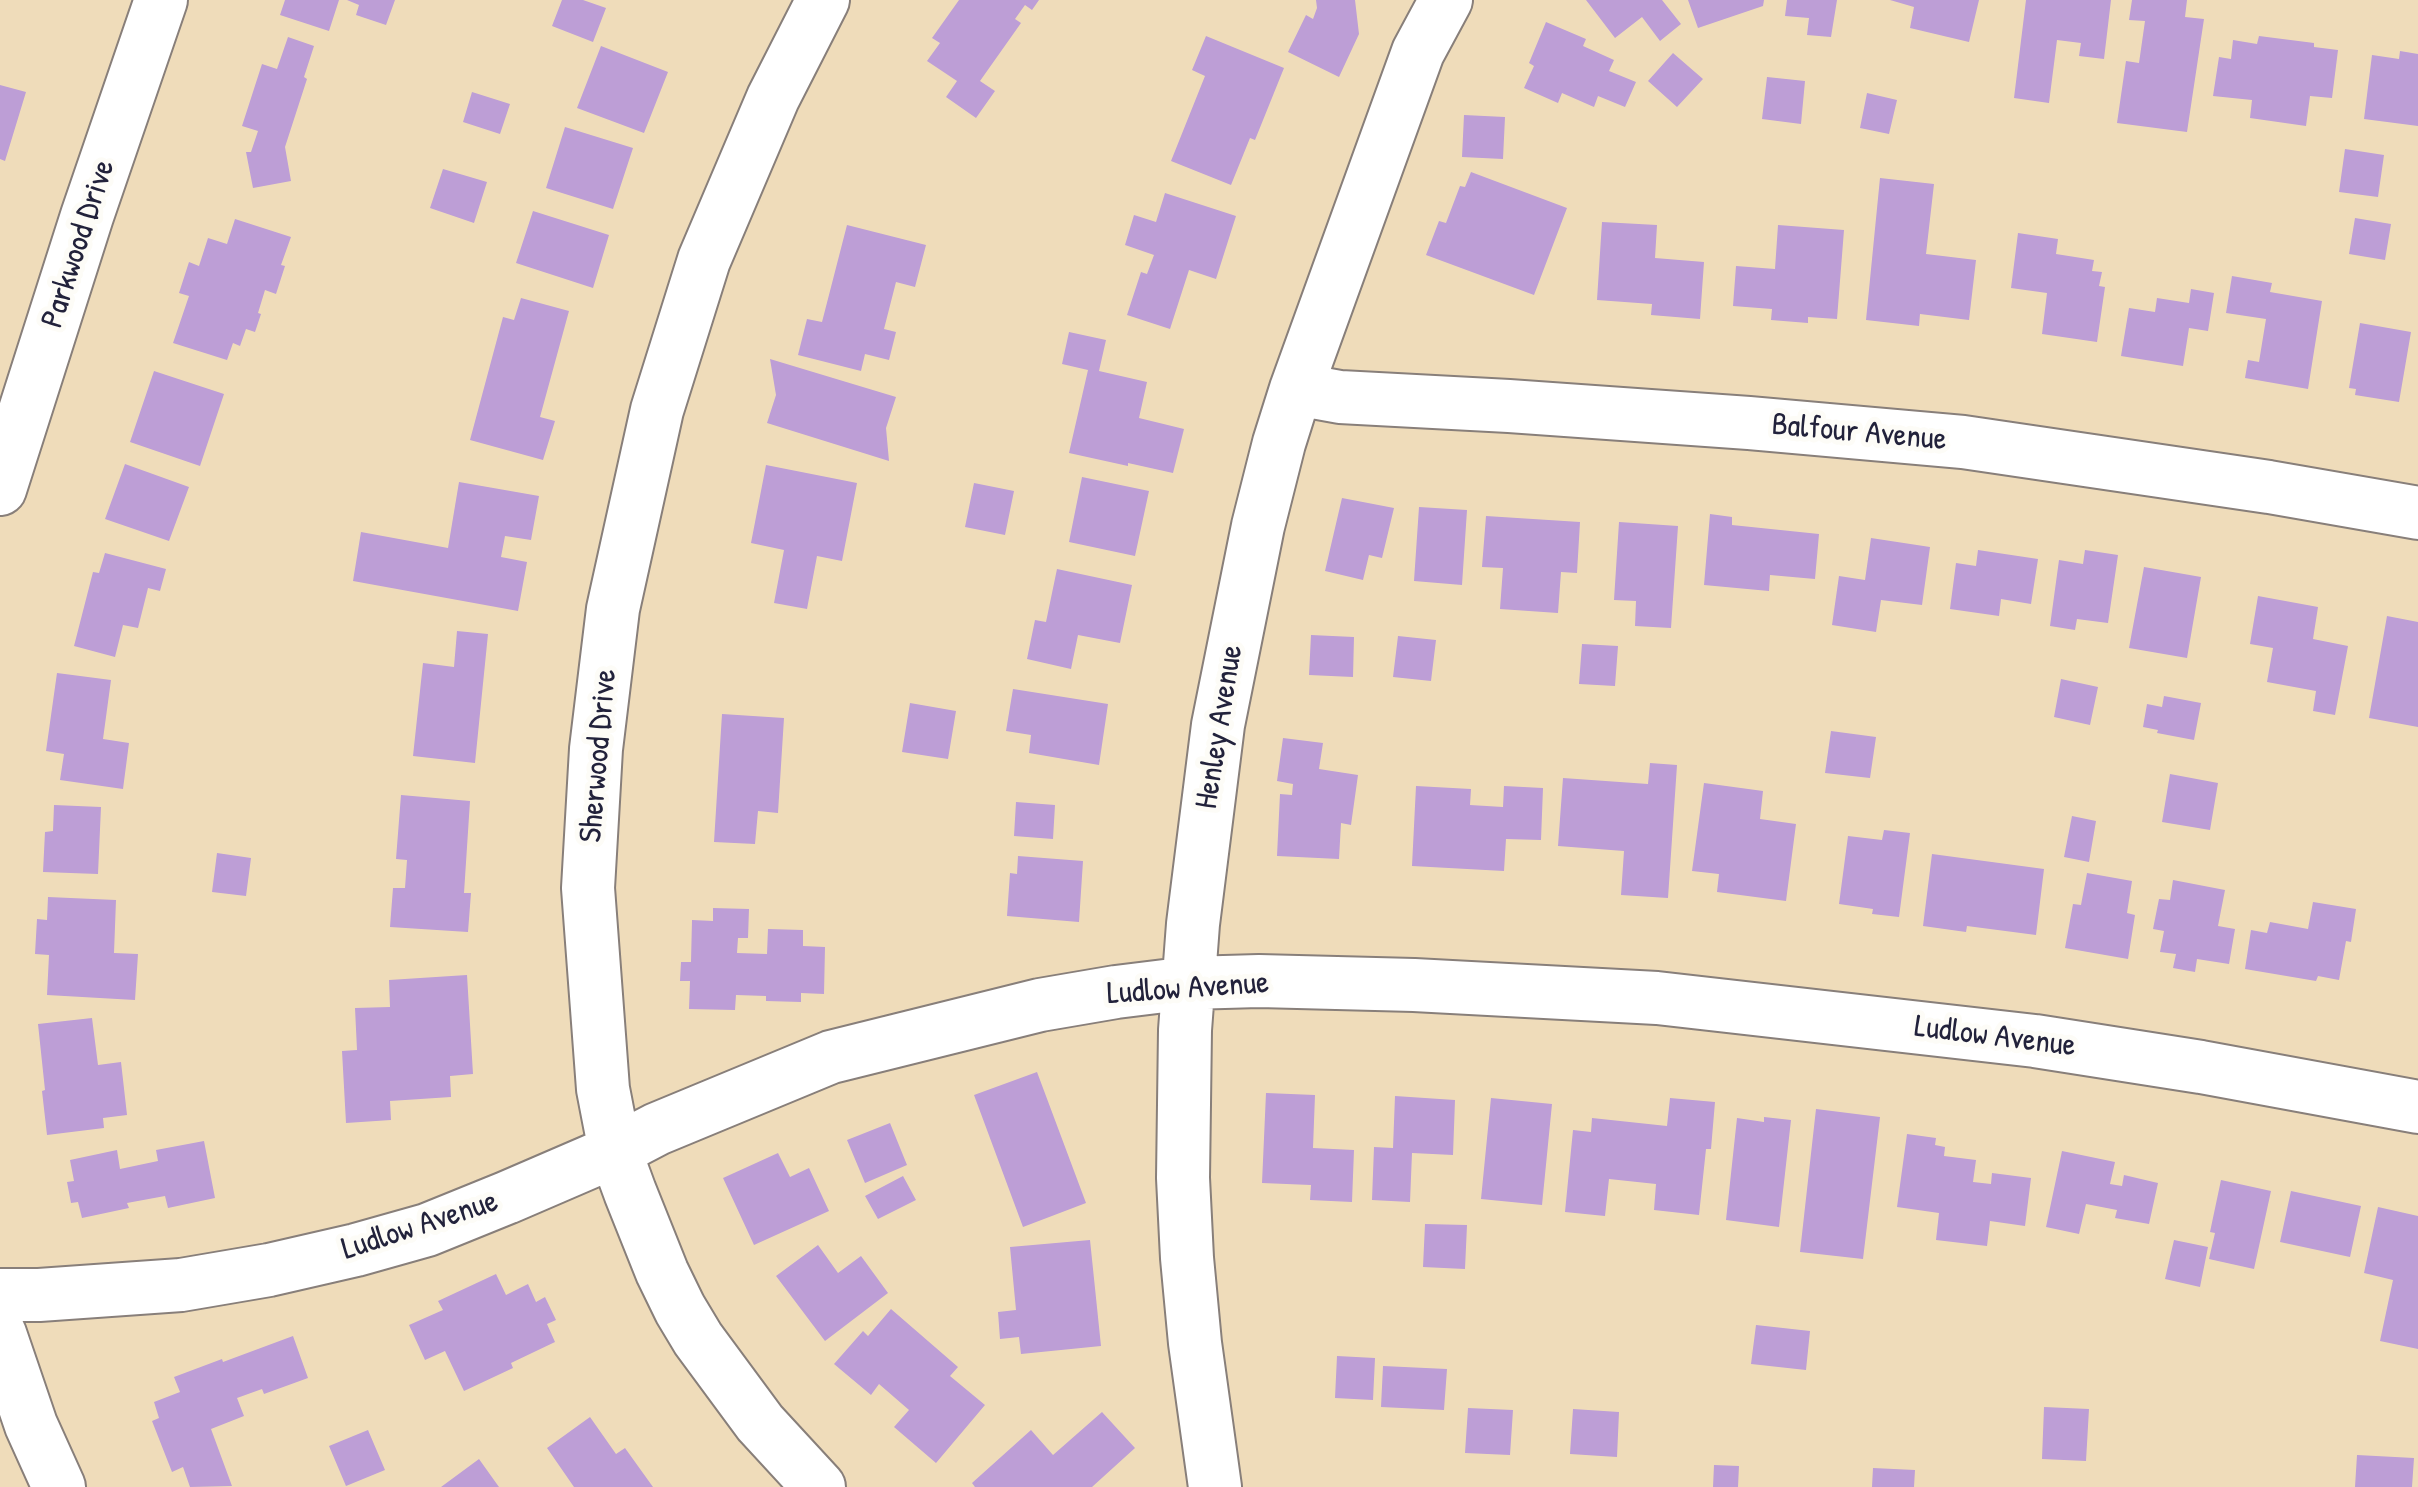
<!DOCTYPE html>
<style>
body{margin:0}
canvas{display:block;background:#efdcba}
</style>
<canvas width="2418" height="1487"></canvas>
<script>
const ctx = document.querySelector('canvas').getContext('2d');
ctx.lineJoin = 'round';
function fillPath(path, color) { ctx.fillStyle = color; ctx.fill(path, 'evenodd'); }
const toPath = rows => new Path2D(rows.map(r => 'M' + r).join(''));
function stroke(path, color, width, dash) { ctx.strokeStyle = color; ctx.lineWidth = width; ctx.lineCap = dash ? 'butt' : 'round'; ctx.setLineDash(dash || []); ctx.stroke(path); }
function write(font, color, halo, rows, align = 'center') {
  ctx.font = font + ' "Patrick Hand",sans-serif'; ctx.lineWidth = 10; ctx.setLineDash([]); ctx.textBaseline = 'middle'; ctx.strokeStyle = halo; ctx.fillStyle = color; for (const [text, x, y, turn = 0] of rows) {
    ctx.save(); ctx.translate(x, y); ctx.rotate((+turn || 0) * Math.PI / 180); ctx.textAlign = isNaN(turn) ? turn : align; if (halo) ctx.strokeText(text, 0, 0); ctx.fillText(text, 0, 0); ctx.restore();
  }
}
fillPath(toPath([
 [285,0,339,0,329,31,280,15],
 [347,0,395,0,386,25,356,15,359,5],
 [562,0,583,0,606,8,593,42,552,26],
 [959,0,1039,0,1032,10,1025,5,1015,19,1021,23,980,81,995,91,976,118,946,97,957,81,927,61,940,43,932,38],
 [1316,0,1355,0,1359,34,1339,77,1288,52,1306,15,1313,19,1317,8],
 [1586,0,1662,0,1681,24,1660,41,1642,17,1615,38],
 [1688,0,1764,0,1763,6,1698,28],
 [1787,0,1837,0,1831,37,1807,35,1809,18,1785,16],
 [1890,0,1979,0,1969,42,1910,28,1914,7],
 [2026,0,2111,0,2104,59,2079,56,2081,43,2057,40,2049,103,2014,98],
 [2132,0,2187,0,2185,17,2204,19,2187,132,2117,123,2126,61,2139,63,2145,21,2129,20],
 [1546,22,1586,39,1583,46,1614,60,1609,71,1636,82,1625,107,1598,96,1594,107,1562,93,1558,103,1524,88,1534,66,1529,63],
 [1206,36,1284,68,1255,140,1250,138,1231,185,1171,161,1205,76,1192,70],
 [2259,36,2314,43,2314,47,2338,50,2332,98,2310,96,2306,126,2250,118,2252,100,2213,96,2219,57,2231,59,2233,40,2257,44],
 [288,37,314,46,304,77,307,79,285,147,291,181,253,188,246,152,251,152,258,131,242,126,262,64,277,69],
 [601,46,668,72,644,133,577,108],
 [2400,51,2418,54,2418,126,2364,119,2372,55,2399,59],
 [1673,53,1703,79,1677,107,1648,81],
 [1767,77,1805,81,1801,124,1762,119],
 [0,85,26,92,5,161,0,159],
 [472,92,510,104,500,134,463,122],
 [1867,93,1897,100,1889,134,1860,128],
 [1464,115,1505,117,1503,159,1462,157],
 [565,127,633,148,613,209,546,188],
 [2345,149,2384,155,2378,197,2339,192],
 [443,169,487,182,474,223,430,208],
 [1471,172,1567,208,1534,295,1426,255,1439,221,1446,223,1460,186,1465,187],
 [1880,178,1934,184,1926,254,1976,260,1969,320,1920,314,1919,326,1866,320],
 [1165,193,1236,216,1216,279,1189,270,1170,329,1127,315,1141,272,1147,274,1154,255,1125,245,1134,215,1156,222],
 [533,211,609,235,593,288,516,263],
 [2355,218,2391,224,2385,260,2349,254],
 [235,219,291,237,281,265,285,266,276,294,265,290,258,313,261,314,255,332,246,329,240,346,233,343,227,360,173,343,189,296,179,293,189,262,199,266,208,238,227,244],
 [1602,222,1657,225,1655,258,1704,262,1700,319,1651,315,1652,304,1597,300],
 [847,225,926,245,915,287,896,282,884,329,896,332,889,360,865,354,861,371,798,355,807,319,822,322],
 [1778,225,1844,230,1837,319,1808,317,1808,323,1771,320,1772,309,1733,306,1736,266,1775,269],
 [2018,233,2058,239,2056,254,2094,260,2092,271,2102,272,2099,286,2105,287,2097,342,2042,334,2047,293,2011,288],
 [2232,276,2272,283,2270,292,2322,301,2308,389,2245,378,2248,360,2259,362,2266,319,2226,313],
 [2191,289,2214,293,2208,331,2189,328,2183,366,2121,356,2129,308,2155,312,2157,298,2189,303],
 [521,298,569,311,540,417,555,421,543,460,470,440,503,317,514,320],
 [2360,323,2411,332,2399,402,2355,395,2356,389,2349,388],
 [1069,332,1106,340,1099,371,1147,382,1139,418,1184,429,1173,473,1128,463,1128,466,1069,453,1088,370,1062,364],
 [770,359,896,397,886,428,889,461,767,423,776,395],
 [154,371,224,394,200,466,130,442],
 [125,464,189,487,169,541,105,519],
 [766,465,857,483,842,561,817,556,807,609,774,603,784,550,751,543],
 [1082,477,1149,491,1135,556,1069,542],
 [459,482,539,496,531,540,505,536,501,557,527,562,518,611,353,581,361,532,448,548],
 [974,483,1014,491,1005,535,965,527],
 [1342,498,1394,508,1382,558,1369,555,1363,580,1325,571],
 [1419,507,1467,510,1462,585,1414,581],
 [1710,514,1732,517,1732,525,1819,534,1815,579,1770,575,1769,591,1704,585],
 [1486,516,1580,522,1577,573,1561,572,1558,613,1500,609,1503,568,1482,567],
 [1619,522,1678,526,1671,628,1635,626,1636,601,1614,600],
 [1871,538,1930,547,1922,605,1881,600,1876,632,1832,625,1839,576,1865,580],
 [1978,550,2038,559,2031,604,2001,599,1999,616,1950,609,1956,563,1976,566],
 [2085,550,2118,555,2108,623,2077,619,2075,630,2050,626,2059,560,2083,564],
 [105,553,166,569,160,591,148,588,138,628,123,625,115,657,74,646,93,572,99,573],
 [2144,567,2201,577,2187,658,2129,648],
 [1057,569,1132,585,1120,643,1078,635,1071,669,1027,659,1035,620,1046,622],
 [2258,596,2318,607,2313,639,2348,646,2335,715,2313,711,2316,691,2267,682,2273,648,2250,644],
 [2387,616,2418,622,2418,727,2369,718],
 [457,631,488,634,475,763,413,756,423,663,454,667],
 [1311,635,1354,637,1353,677,1309,675],
 [1398,636,1436,640,1431,681,1393,677],
 [1582,644,1618,646,1615,686,1579,684],
 [57,673,111,680,103,739,129,743,123,789,60,780,64,754,46,751],
 [2061,679,2098,687,2090,725,2054,717],
 [1013,689,1108,704,1099,765,1029,753,1031,735,1006,731],
 [2164,696,2201,703,2194,740,2157,733,2158,730,2143,727,2147,704,2162,707],
 [910,703,956,711,948,759,902,752],
 [722,714,784,718,778,813,758,811,755,844,714,842],
 [1831,731,1876,737,1870,778,1825,773],
 [1283,738,1323,743,1319,769,1358,775,1351,825,1341,823,1339,859,1277,856,1280,794,1292,795,1293,784,1277,781],
 [1650,763,1677,765,1668,898,1621,895,1624,851,1558,846,1563,778,1648,784],
 [2170,774,2218,783,2210,830,2162,822],
 [1704,783,1763,791,1760,819,1796,824,1786,901,1717,892,1719,874,1692,871],
 [1416,786,1471,789,1470,805,1503,807,1504,786,1543,788,1541,840,1506,839,1504,871,1412,866],
 [401,795,470,801,464,893,471,893,468,932,390,927,393,888,405,888,407,860,396,859],
 [1016,802,1055,805,1053,839,1014,836],
 [54,805,101,807,98,874,43,872,45,832,53,831],
 [2072,816,2096,821,2089,862,2064,857],
 [1884,830,1910,833,1899,917,1872,914,1873,909,1839,904,1848,836,1882,840],
 [217,853,251,858,246,896,212,892],
 [1932,854,2044,869,2036,935,1967,926,1966,932,1923,926],
 [1018,856,1083,861,1079,922,1007,916,1010,873,1017,874],
 [2087,873,2132,881,2127,913,2135,915,2128,959,2065,948,2073,904,2081,905],
 [2173,880,2225,890,2218,926,2235,929,2229,964,2197,959,2195,972,2173,968,2176,954,2160,952,2164,931,2153,929,2159,899,2170,900],
 [48,897,116,900,114,953,138,954,135,1000,47,995,49,955,35,954,37,919,47,920],
 [2313,902,2356,909,2351,942,2346,941,2339,980,2318,976,2316,981,2245,969,2251,930,2267,933,2270,922,2308,929],
 [713,908,749,909,748,938,738,938,737,953,767,954,768,929,803,930,803,946,825,947,824,994,801,993,801,1002,766,1001,766,996,736,995,735,1010,689,1009,690,981,680,981,681,962,691,962,692,920,713,921],
 [467,975,473,1074,450,1076,451,1097,390,1101,391,1120,346,1123,342,1051,357,1050,355,1008,390,1007,389,980],
 [92,1018,98,1065,121,1062,127,1115,103,1118,104,1128,47,1135,42,1091,45,1090,38,1024],
 [1037,1072,1086,1203,1023,1227,974,1095],
 [1266,1093,1315,1095,1313,1148,1354,1150,1352,1202,1310,1200,1311,1185,1262,1183],
 [1395,1096,1455,1100,1453,1155,1412,1153,1410,1202,1372,1200,1374,1147,1393,1148],
 [1491,1098,1552,1104,1542,1205,1481,1199],
 [1670,1098,1715,1102,1711,1149,1706,1149,1699,1215,1654,1210,1656,1184,1609,1179,1605,1216,1565,1212,1573,1130,1591,1132,1592,1118,1667,1126],
 [1816,1109,1880,1117,1863,1259,1800,1252],
 [1764,1117,1791,1120,1779,1227,1726,1220,1737,1118,1764,1122],
 [890,1123,907,1165,865,1183,847,1140],
 [1907,1134,1936,1138,1935,1145,1945,1147,1944,1156,1976,1160,1973,1182,1991,1184,1992,1173,2031,1178,2025,1226,1990,1221,1987,1246,1936,1240,1939,1213,1897,1207],
 [204,1141,215,1198,168,1208,165,1196,127,1203,129,1208,82,1218,78,1202,71,1203,67,1182,74,1181,70,1160,117,1150,120,1169,158,1161,156,1150],
 [2062,1151,2115,1162,2110,1184,2122,1186,2124,1175,2158,1183,2149,1224,2115,1218,2117,1210,2086,1204,2079,1234,2046,1227],
 [778,1153,790,1177,809,1168,829,1211,754,1245,723,1178],
 [903,1176,916,1200,878,1219,865,1196],
 [2221,1180,2271,1191,2254,1269,2209,1259,2215,1233,2210,1232],
 [2291,1191,2361,1206,2350,1257,2280,1242],
 [2378,1207,2418,1216,2418,1349,2380,1341,2393,1280,2364,1273],
 [1425,1224,1467,1225,1465,1269,1423,1267],
 [1090,1240,1101,1346,1021,1354,1019,1337,1000,1339,998,1312,1016,1310,1010,1247],
 [2174,1240,2208,1247,2200,1287,2165,1279],
 [818,1245,838,1273,861,1256,888,1293,825,1341,776,1276],
 [496,1274,506,1295,528,1284,536,1302,545,1297,556,1320,547,1324,555,1342,511,1363,513,1368,464,1391,445,1351,425,1360,409,1325,443,1310,438,1301],
 [891,1309,958,1367,950,1376,985,1405,936,1463,894,1427,909,1410,879,1384,871,1395,834,1364,863,1331,868,1336],
 [1756,1325,1810,1331,1806,1370,1751,1364],
 [293,1336,308,1378,264,1394,262,1389,237,1398,244,1416,211,1429,232,1486,190,1487,183,1467,172,1472,152,1421,159,1418,154,1402,180,1392,174,1377,222,1359,223,1362],
 [1337,1356,1375,1358,1373,1400,1335,1398],
 [1383,1366,1447,1369,1444,1410,1381,1407],
 [2044,1407,2089,1409,2086,1461,2042,1459],
 [1468,1408,1513,1410,1510,1455,1465,1453],
 [1573,1409,1619,1412,1617,1457,1570,1454],
 [1102,1412,1135,1448,1092,1487,975,1487,972,1483,1031,1430,1053,1455],
 [590,1417,616,1454,625,1448,653,1487,574,1487,547,1448],
 [368,1430,385,1470,346,1486,329,1446],
 [2357,1455,2414,1458,2412,1487,2355,1487],
 [479,1459,499,1487,441,1487],
 [1714,1465,1739,1466,1738,1487,1713,1487],
 [1873,1468,1915,1470,1914,1487,1872,1487]
]), '#bd9ed6');
const minor = toPath([
 [1296,389,1340,397,1509,406,1749,423,1963,442,2269,487,2418,513],
 [0,489,87,216,161,0],
 [0,1295,39,1295,181,1285,269,1270,356,1250,427,1230,506,1198,615,1151,657,1129,831,1057,1040,1005,1116,992,1189,983,1259,981,1414,985,1657,998,2035,1041,2201,1067,2418,1107],
 [0,1334,31,1425,59,1487],
 [819,1487,760,1423,698,1339,680,1309,662,1272,630,1192,615,1151,603,1089,588,888,596,749,613,609,657,410,704,260,773,98,823,0],
 [1215,1487,1195,1343,1187,1258,1183,1178,1185,1030,1193,924,1218,725,1258,526,1279,443,1296,389,1418,52,1446,0]
]);
stroke(minor, '#887f7a', 56);
stroke(minor, '#fff', 52);
write('32px', '#22223b', '#fdfcf7', [
 ["Parkwood Drive",79,244,-72],
 ["Balfour Avenue",1859,433,5],
 ["Henley Avenue",1220,727,-81],
 ["Sherwood Drive",599,756,-85],
 ["Ludlow Avenue",1188,989,-4],
 ["Ludlow Avenue",1995,1037,7],
 ["Ludlow Avenue",420,1226,-18]
]);
</script>
